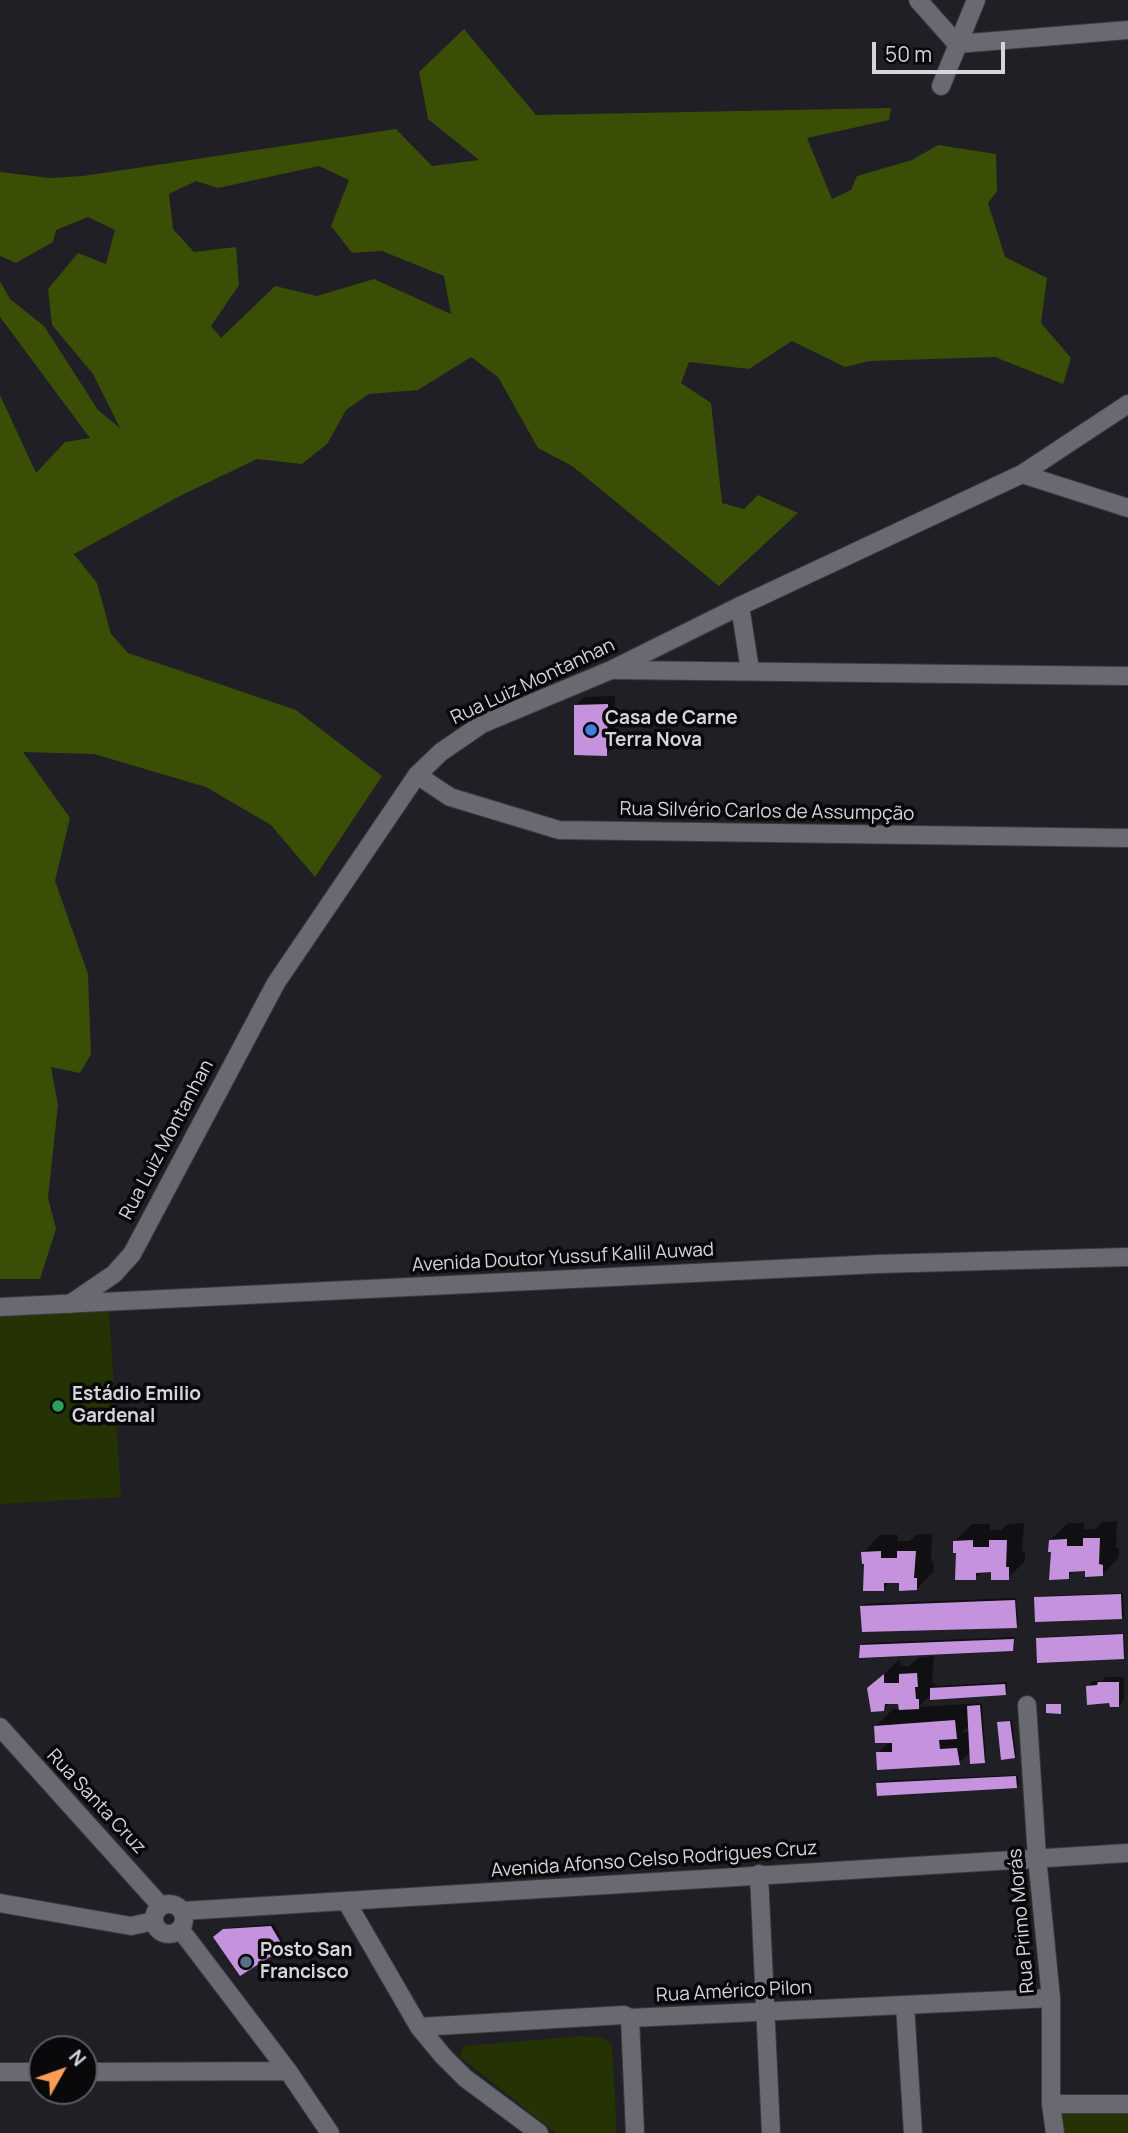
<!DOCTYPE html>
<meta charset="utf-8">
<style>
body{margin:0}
#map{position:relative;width:1128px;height:2133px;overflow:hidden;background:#1f1f25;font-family:Manrope,sans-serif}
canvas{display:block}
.north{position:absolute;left:28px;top:2035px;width:70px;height:70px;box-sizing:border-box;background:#09090c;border:2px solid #5b5b5e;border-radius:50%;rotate:50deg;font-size:19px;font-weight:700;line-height:28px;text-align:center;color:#d6d6da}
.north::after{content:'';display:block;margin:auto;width:24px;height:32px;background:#fc9d53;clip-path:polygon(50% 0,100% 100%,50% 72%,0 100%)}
.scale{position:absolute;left:872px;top:42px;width:133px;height:32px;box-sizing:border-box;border:4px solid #d6d6da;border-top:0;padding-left:9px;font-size:21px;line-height:24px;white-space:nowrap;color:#d6d6da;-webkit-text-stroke:5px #09090c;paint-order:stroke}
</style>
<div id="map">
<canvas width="1128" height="2133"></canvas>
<div class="north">N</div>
<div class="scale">50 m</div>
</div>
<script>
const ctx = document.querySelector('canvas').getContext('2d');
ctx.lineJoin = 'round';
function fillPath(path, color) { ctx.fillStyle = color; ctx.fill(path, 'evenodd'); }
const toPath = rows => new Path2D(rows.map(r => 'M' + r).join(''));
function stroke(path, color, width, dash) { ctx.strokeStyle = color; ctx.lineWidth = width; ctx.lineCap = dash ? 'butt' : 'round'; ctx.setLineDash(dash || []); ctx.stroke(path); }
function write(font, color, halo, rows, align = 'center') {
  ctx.font = font + ' Manrope,sans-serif'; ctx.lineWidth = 7; ctx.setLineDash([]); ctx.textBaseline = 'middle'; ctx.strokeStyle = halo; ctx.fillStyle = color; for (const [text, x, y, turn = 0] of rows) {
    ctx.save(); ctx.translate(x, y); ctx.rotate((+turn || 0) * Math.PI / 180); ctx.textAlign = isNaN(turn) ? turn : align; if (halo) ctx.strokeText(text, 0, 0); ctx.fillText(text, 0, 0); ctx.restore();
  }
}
fillPath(toPath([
 [109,1309,121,1497,0,1504,0,1315],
 [583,2036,603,2038,612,2045,617,2133,556,2133,460,2057,463,2046],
 [1055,2110,1128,2110,1128,2133,1057,2133]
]), '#253204');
fillPath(toPath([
 [464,29,536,115,891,108,889,120,807,138,832,199,851,190,857,176,912,160,938,145,996,154,997,191,988,203,1005,257,1047,278,1041,323,1071,358,1063,384,995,357,870,361,845,367,792,341,749,369,689,362,681,383,711,403,722,503,744,509,758,495,798,513,719,586,572,466,538,448,498,377,471,357,418,390,369,394,346,410,327,444,302,464,257,459,178,497,74,554,97,583,111,634,128,653,296,710,382,776,315,877,271,825,206,787,94,754,23,752,70,818,55,881,88,974,91,1054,80,1073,51,1067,58,1105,48,1198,56,1229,40,1279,0,1279,0,395,36,473,65,442,90,438,0,317,0,281,10,299,44,326,98,410,120,428,93,374,52,325,48,289,78,253,106,264,115,230,88,217,56,230,53,242,16,263,0,256,0,172,50,178,83,176,396,129,432,166,479,160,428,119,419,72],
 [319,166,349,180,331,226,352,253,382,251,444,276,451,314,374,279,317,296,275,286,221,338,211,326,239,285,236,247,194,252,173,229,169,194,196,181,218,188]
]), '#3a4e05');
fillPath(toPath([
 [615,696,615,746,606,754,576,705,584,697],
 [1117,1521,1116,1548,1119,1548,1119,1557,1102,1575,1086,1569,1075,1570,1068,1577,1053,1550,1050,1540,1068,1523,1084,1523,1084,1529,1095,1529,1102,1522],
 [1024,1523,1022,1551,1025,1551,1025,1561,1008,1578,992,1570,983,1571,975,1578,958,1551,955,1541,972,1524,990,1524,990,1530,1001,1530,1008,1524],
 [932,1534,931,1561,933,1561,934,1571,917,1589,901,1581,891,1581,883,1589,866,1563,863,1553,880,1535,898,1535,898,1541,909,1541,916,1535],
 [1123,1593,1124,1615,1122,1618,1036,1598,1038,1596],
 [1016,1598,1018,1624,1016,1626,862,1607,864,1604],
 [1124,1633,1125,1655,1123,1657,1038,1639,1040,1637],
 [1015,1637,1013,1649,861,1646,864,1643],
 [934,1656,932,1683,935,1683,936,1686,1007,1682,1007,1691,1005,1693,932,1694,918,1707,982,1703,986,1759,984,1761,971,1751,959,1763,878,1753,890,1741,876,1726,893,1709,901,1709,900,1702,890,1702,884,1709,869,1688,900,1659,901,1666,909,1666,918,1658],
 [970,1724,970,1732,961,1733],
 [1105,1677,1124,1677,1124,1700,1119,1706,1088,1687,1093,1681,1102,1681],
 [1012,1719,1016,1755,1014,1757,999,1723],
 [1018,1775,1019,1784,1016,1787,878,1783,880,1781],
 [274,1924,285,1945,283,1947,215,1937,227,1928]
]), '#0007');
fillPath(toPath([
 [608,704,607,756,574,755,574,705],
 [1083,1538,1100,1538,1099,1564,1103,1565,1103,1576,1085,1577,1085,1571,1069,1572,1069,1579,1049,1580,1051,1552,1048,1552,1049,1540,1067,1539,1067,1546,1083,1546],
 [973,1540,973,1547,989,1547,989,1540,1007,1540,1006,1567,1009,1567,1009,1580,991,1580,991,1572,976,1573,976,1580,955,1580,956,1553,953,1553,953,1541],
 [881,1551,881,1558,897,1558,897,1551,916,1551,914,1578,917,1578,917,1590,899,1591,899,1583,884,1583,884,1591,863,1591,864,1564,862,1564,861,1552],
 [1121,1594,1122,1619,1035,1622,1034,1597],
 [1015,1600,1017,1628,862,1632,860,1606],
 [1123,1634,1124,1659,1037,1663,1036,1638],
 [1014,1639,1013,1651,859,1658,860,1645],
 [917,1673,918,1687,915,1687,916,1699,919,1699,919,1709,899,1710,898,1704,885,1704,884,1711,871,1712,867,1688,884,1674,884,1683,899,1683,899,1674],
 [1098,1682,1119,1682,1119,1707,1110,1707,1109,1703,1087,1705,1086,1686,1097,1685],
 [1005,1684,1006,1695,930,1700,930,1688],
 [1046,1704,1061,1704,1061,1714,1046,1713],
 [980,1705,985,1763,970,1764,967,1706],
 [955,1720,957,1739,939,1740,940,1749,957,1748,960,1765,877,1770,876,1752,892,1752,892,1743,875,1743,874,1726],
 [1010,1721,1015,1758,1001,1760,997,1722],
 [1016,1776,1017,1788,877,1796,876,1783],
 [271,1926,284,1948,240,1976,213,1937,223,1929]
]), '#c593de');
const minor = toPath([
 [918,0,957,44,1128,30],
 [941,86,976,0],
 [1022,474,1128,508],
 [740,606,750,670],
 [615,670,1128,676],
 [417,775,450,797,559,830,1128,838],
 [70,1304,114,1274,132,1254,276,983,417,775,441,752,482,724,611,670,740,606,1022,474,1128,404],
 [0,1307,878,1264,1128,1257],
 [1027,1705,1037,1857,1051,1998,1051,2104,1055,2133],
 [0,1727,161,1906],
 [759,1874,771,2133],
 [346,1901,419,2027,443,2056,465,2078,539,2133],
 [0,1903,131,1926,154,1921],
 '154 1919a15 15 0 1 1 30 0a15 15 0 1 1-30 0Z',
 [182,1911,1128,1853],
 [180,1929,288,2071,330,2133],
 [905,2005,913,2133],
 [630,2018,635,2133],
 [419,2027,624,2015,630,2018,1051,1998],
 [0,2072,42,2072],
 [84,2072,288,2071],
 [1051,2104,1128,2104]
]);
stroke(minor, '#3a3a3f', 20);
stroke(minor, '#696a71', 18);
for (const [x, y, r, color] of [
 [591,730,7,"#3f7fe0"],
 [58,1406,7,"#2e9e5b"],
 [246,1962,7,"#5c6f8a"]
]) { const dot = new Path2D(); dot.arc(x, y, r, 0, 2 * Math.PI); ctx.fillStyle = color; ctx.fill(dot); stroke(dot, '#09090c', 2.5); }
write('19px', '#d6d6da', '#09090c', [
 ["Rua Luiz Montanhan",533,682,-25],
 ["Rua Silvério Carlos de Assumpção",767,812,1],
 ["Rua Luiz Montanhan",167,1140,-62],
 ["Avenida Doutor Yussuf Kallil Auwad",563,1258,-3],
 ["Rua Santa Cruz",96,1802,47],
 ["Avenida Afonso Celso Rodrigues Cruz",654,1860,-4],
 ["Rua Primo Morás",1022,1921,-95],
 ["Rua Américo Pilon",734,1992,-3]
]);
write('bold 19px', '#d6d6da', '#09090c', [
 ["Casa de Carne",605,719],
 ["Terra Nova",605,741],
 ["Estádio Emilio",72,1395],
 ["Gardenal",72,1417],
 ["Posto San",260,1951],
 ["Francisco",260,1973]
], 'left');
</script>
